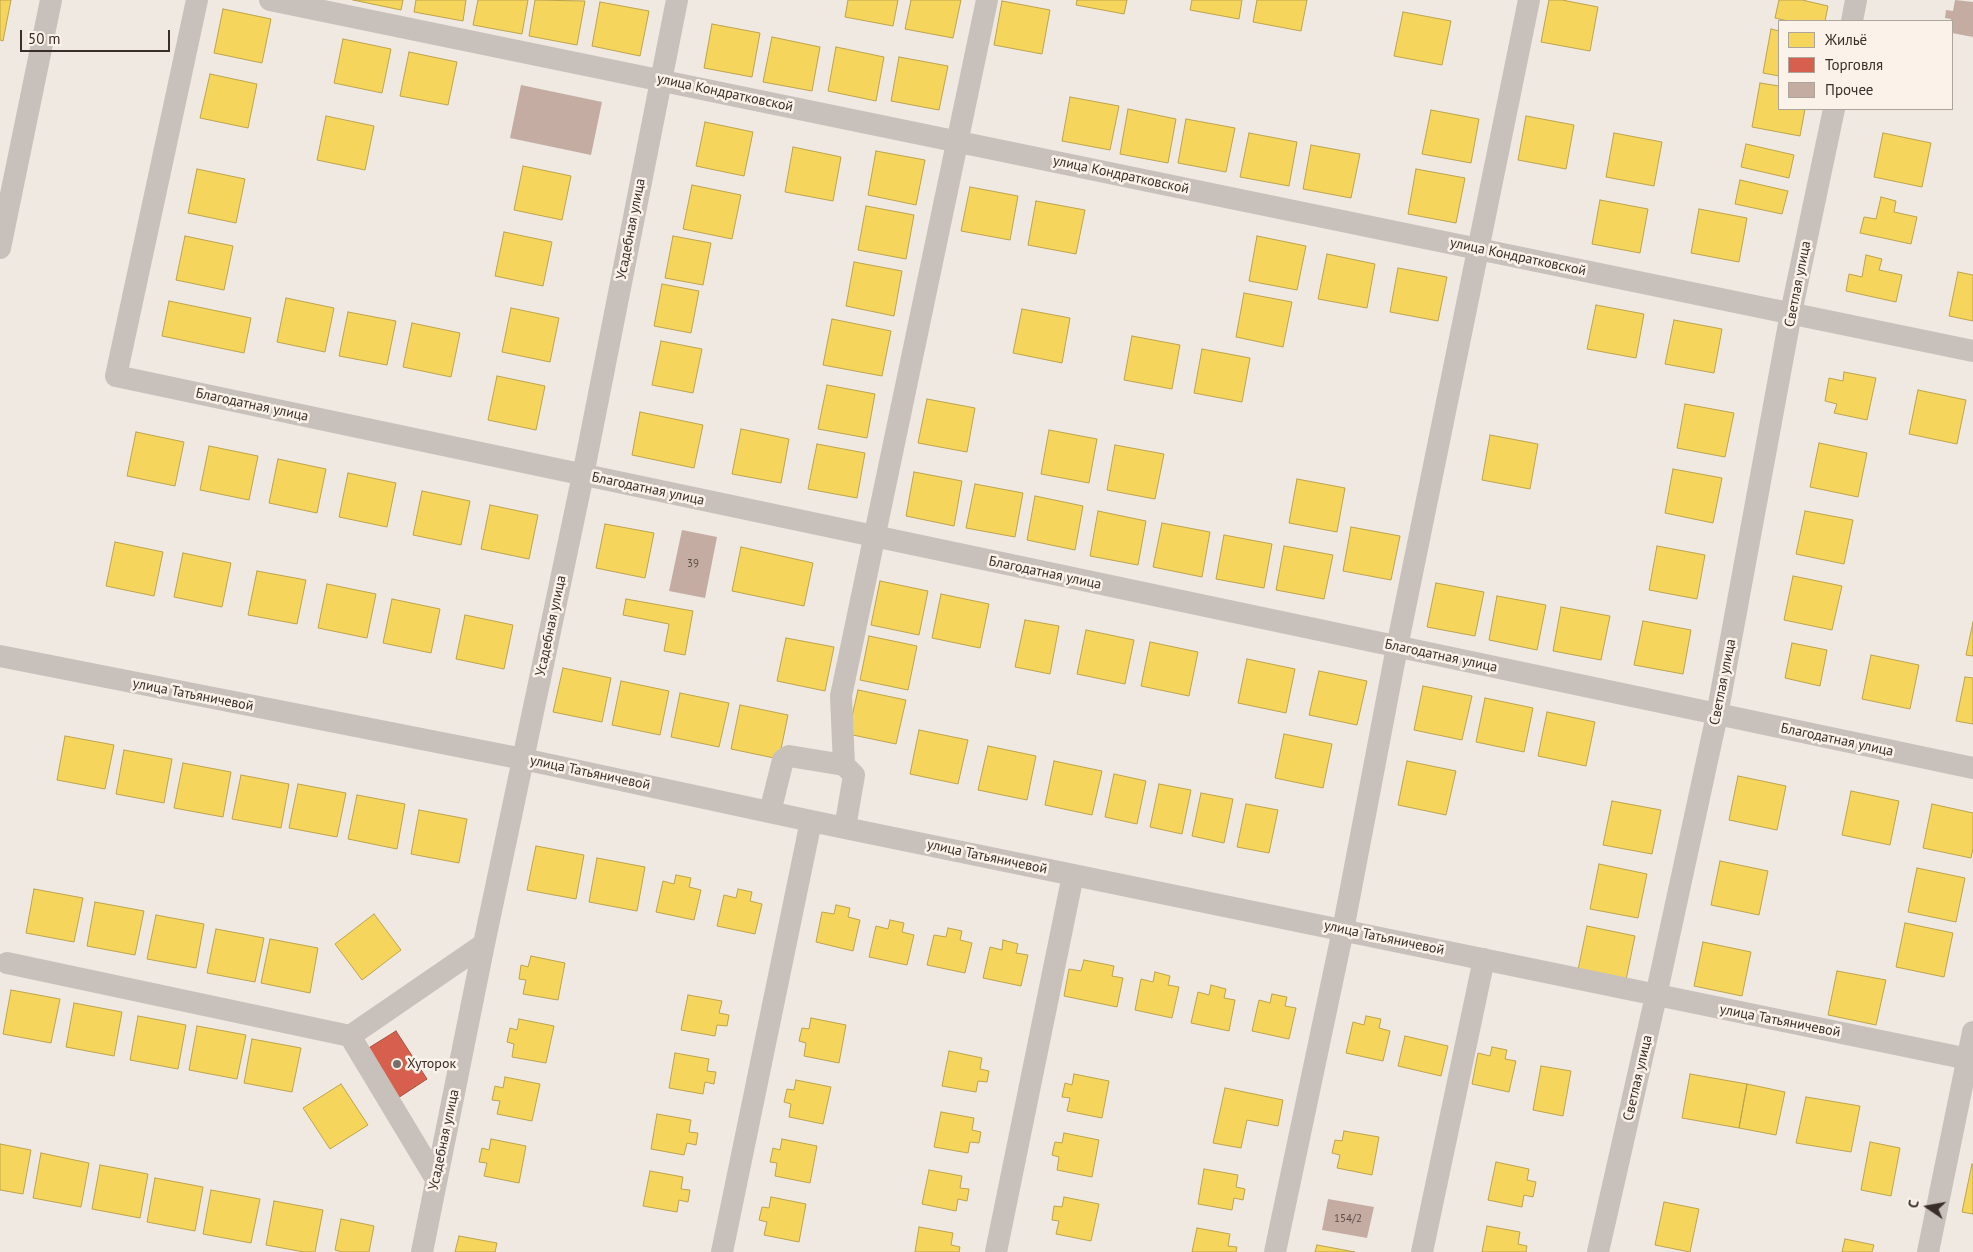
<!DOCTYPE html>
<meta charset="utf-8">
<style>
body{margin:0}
#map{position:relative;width:1973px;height:1252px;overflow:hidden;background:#efe9e2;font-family:"PT Sans",sans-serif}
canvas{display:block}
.legend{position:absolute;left:1778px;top:20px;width:175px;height:90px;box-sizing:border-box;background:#fbf3ea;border:1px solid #ada49c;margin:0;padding:6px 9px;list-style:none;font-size:15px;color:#392e28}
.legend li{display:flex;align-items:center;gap:10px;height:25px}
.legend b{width:25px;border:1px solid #ada49c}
.north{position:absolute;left:1903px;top:1182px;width:50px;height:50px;-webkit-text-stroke:4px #fbf3ea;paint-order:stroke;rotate:282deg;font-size:14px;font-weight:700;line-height:20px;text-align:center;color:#392e28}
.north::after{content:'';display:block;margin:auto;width:18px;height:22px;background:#392e28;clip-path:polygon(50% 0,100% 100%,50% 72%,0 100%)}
.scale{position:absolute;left:20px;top:30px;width:150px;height:22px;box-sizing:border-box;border:2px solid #392e28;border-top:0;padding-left:6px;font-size:15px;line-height:18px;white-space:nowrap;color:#392e28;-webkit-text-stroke:4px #fbf3ea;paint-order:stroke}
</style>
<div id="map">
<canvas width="1973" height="1252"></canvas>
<ul class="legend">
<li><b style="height:14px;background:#f6d55c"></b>Жильё</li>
<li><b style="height:14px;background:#d6604d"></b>Торговля</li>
<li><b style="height:14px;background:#c4aca2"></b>Прочее</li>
</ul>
<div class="north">С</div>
<div class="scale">50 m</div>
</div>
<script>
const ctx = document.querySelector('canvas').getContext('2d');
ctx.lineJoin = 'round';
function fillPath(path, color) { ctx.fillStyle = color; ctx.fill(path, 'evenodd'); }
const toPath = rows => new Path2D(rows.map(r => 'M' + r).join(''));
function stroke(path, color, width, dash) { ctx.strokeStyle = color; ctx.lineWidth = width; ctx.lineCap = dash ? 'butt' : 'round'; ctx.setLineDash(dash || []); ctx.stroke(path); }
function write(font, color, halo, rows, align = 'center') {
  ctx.font = font + ' "PT Sans",sans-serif'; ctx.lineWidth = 5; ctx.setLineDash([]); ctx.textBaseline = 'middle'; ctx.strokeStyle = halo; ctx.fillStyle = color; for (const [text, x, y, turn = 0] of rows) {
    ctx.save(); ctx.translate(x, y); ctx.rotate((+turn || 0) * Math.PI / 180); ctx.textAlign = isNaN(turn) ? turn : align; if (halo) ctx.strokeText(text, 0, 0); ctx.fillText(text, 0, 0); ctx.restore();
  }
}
const homes = toPath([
 [0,0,11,0,3,41,0,40,0,0],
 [353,0,403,0,401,10,353,0],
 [416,0,466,0,463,21,414,12,416,0],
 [478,0,528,0,522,34,473,25,478,0],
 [535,0,585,1,577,45,529,36,535,0],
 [848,0,898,0,893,26,845,17,848,0],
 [911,0,961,0,953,38,905,29,911,0],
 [1077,0,1127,0,1124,14,1076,5,1077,0],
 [1192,0,1242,0,1239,19,1190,10,1192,0],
 [1257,0,1307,0,1301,31,1253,22,1257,0],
 [1549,0,1562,0,1598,7,1590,51,1541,42,1549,0],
 [1779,0,1802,0,1828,6,1825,21,1788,21,1775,18,1779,0],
 [1002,1,1050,10,1042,54,994,45,1002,1],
 [600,2,649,11,640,56,592,46,600,2],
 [223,9,271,19,262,63,214,53,223,9],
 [1403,12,1451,21,1442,65,1394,56,1403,12],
 [712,24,760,33,752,77,704,68,712,24],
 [1771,29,1779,31,1779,76,1763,73,1771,29],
 [772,37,820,47,812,91,763,82,772,37],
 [343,39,391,49,382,93,334,83,343,39],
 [836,47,884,57,876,101,828,91,836,47],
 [409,52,457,62,448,105,400,96,409,52],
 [899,57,948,66,939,110,891,101,899,57],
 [210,74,257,84,248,128,200,118,210,74],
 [1760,83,1779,86,1779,109,1805,109,1800,136,1752,127,1760,83],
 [1070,97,1119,106,1110,150,1062,141,1070,97],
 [1128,109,1176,119,1168,163,1120,154,1128,109],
 [1431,110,1479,119,1471,163,1422,154,1431,110],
 [326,116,374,126,365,170,317,160,326,116],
 [1526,116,1574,125,1566,169,1518,160,1526,116],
 [1186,119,1235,128,1226,172,1178,163,1186,119],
 [705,122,753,132,744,176,696,166,705,122],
 [1249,133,1297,142,1289,186,1240,177,1249,133],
 [1614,133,1662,142,1654,186,1606,177,1614,133],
 [1883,133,1931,143,1922,187,1874,177,1883,133],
 [1746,144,1794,155,1789,178,1741,167,1746,144],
 [1311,145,1360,154,1351,198,1303,189,1311,145],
 [793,147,841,157,833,201,785,192,793,147],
 [876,151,925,160,916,205,868,195,876,151],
 [523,166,571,176,562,220,514,210,523,166],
 [197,169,245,179,236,223,188,213,197,169],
 [1416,169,1465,178,1456,223,1408,214,1416,169],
 [1740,180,1788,191,1782,214,1735,204,1740,180],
 [692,185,741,195,732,239,683,229,692,185],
 [970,187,1018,196,1010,240,961,231,970,187],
 [1881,197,1896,201,1894,212,1917,217,1911,244,1860,233,1864,217,1876,219,1881,197],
 [1600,200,1648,209,1640,253,1592,244,1600,200],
 [1036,201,1085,210,1076,254,1028,245,1036,201],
 [866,206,914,215,906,259,858,250,866,206],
 [1699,209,1747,218,1739,262,1691,253,1699,209],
 [504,232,552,242,543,286,495,276,504,232],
 [185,236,233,246,224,290,176,280,185,236],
 [673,236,711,243,703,285,665,278,673,236],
 [1257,236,1306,246,1297,290,1249,281,1257,236],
 [1327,254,1375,264,1367,308,1318,299,1327,254],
 [1866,255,1882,259,1879,270,1902,275,1896,302,1846,291,1849,274,1862,277,1866,255],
 [854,262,902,271,894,316,846,306,854,262],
 [1398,268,1447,277,1438,321,1390,312,1398,268],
 [1958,272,1973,275,1973,321,1949,316,1958,272],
 [662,284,699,291,691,333,654,326,662,284],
 [1244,293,1292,302,1283,347,1236,337,1244,293],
 [286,298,334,308,325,352,277,342,286,298],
 [169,301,251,318,244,353,162,336,169,301],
 [1596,305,1644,314,1636,358,1587,349,1596,305],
 [511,308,559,318,550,362,502,352,511,308],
 [1022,309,1070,318,1062,363,1013,353,1022,309],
 [348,312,396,321,387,365,339,356,348,312],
 [832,319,891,331,882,376,823,365,832,319],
 [1674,320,1722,329,1714,373,1665,364,1674,320],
 [412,323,460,333,451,377,403,367,412,323],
 [1132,336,1180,345,1172,389,1124,380,1132,336],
 [661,341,702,349,693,393,652,385,661,341],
 [1202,349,1250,358,1242,402,1194,393,1202,349],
 [1844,372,1876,378,1867,420,1834,413,1837,404,1825,401,1829,378,1843,381,1844,372],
 [497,376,545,386,536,430,488,420,497,376],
 [827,385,875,394,867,438,818,429,827,385],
 [1918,390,1966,400,1957,444,1909,434,1918,390],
 [927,399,975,408,967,452,918,443,927,399],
 [1685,404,1734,413,1725,457,1677,448,1685,404],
 [640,412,703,425,694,468,632,455,640,412],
 [741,429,789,439,781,483,732,474,741,429],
 [1049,430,1097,439,1089,483,1041,474,1049,430],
 [136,432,184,442,175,486,127,476,136,432],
 [1490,435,1538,444,1530,489,1482,480,1490,435],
 [1819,443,1867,453,1858,497,1810,487,1819,443],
 [817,444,865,453,857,498,808,489,817,444],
 [1115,445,1164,454,1155,499,1107,490,1115,445],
 [209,446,258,456,249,500,200,490,209,446],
 [278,459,326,469,317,513,269,503,278,459],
 [1673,469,1722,478,1713,523,1665,513,1673,469],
 [914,472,962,481,954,526,906,516,914,472],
 [348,473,396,483,387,527,339,517,348,473],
 [1297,479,1345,488,1337,532,1289,523,1297,479],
 [975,484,1023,493,1015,537,966,528,975,484],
 [422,491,470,501,461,545,413,535,422,491],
 [1035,496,1083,506,1075,550,1027,540,1035,496],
 [490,505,538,515,529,559,481,549,490,505],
 [1098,511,1146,521,1138,565,1090,556,1098,511],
 [1805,511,1853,520,1844,564,1796,554,1805,511],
 [1162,523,1210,532,1202,577,1153,567,1162,523],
 [605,524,654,533,645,578,596,568,605,524],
 [1351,527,1400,536,1391,580,1343,571,1351,527],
 [1224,535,1272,544,1264,588,1216,579,1224,535],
 [115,542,163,552,154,596,106,586,115,542],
 [1284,546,1333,555,1324,599,1276,590,1284,546],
 [1657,546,1705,555,1697,599,1649,590,1657,546],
 [741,547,813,563,804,606,732,591,741,547],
 [183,553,231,563,222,607,174,597,183,553],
 [257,571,306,580,297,624,248,615,257,571],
 [1793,576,1842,586,1832,630,1784,620,1793,576],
 [880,581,928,591,919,635,871,625,880,581],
 [1436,583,1484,592,1475,636,1427,627,1436,583],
 [327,584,376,594,367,638,318,628,327,584],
 [941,594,989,604,980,648,932,638,941,594],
 [1497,596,1546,605,1537,650,1489,640,1497,596],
 [392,599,440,609,431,653,383,643,392,599],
 [626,599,693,611,685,655,664,651,669,624,623,615,626,599],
 [1561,607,1610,616,1601,660,1553,651,1561,607],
 [465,615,513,625,504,669,456,659,465,615],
 [1025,620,1059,626,1050,674,1015,667,1025,620],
 [1643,621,1691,630,1683,674,1634,665,1643,621],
 [1973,622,1973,656,1966,655,1973,622],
 [1086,630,1134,640,1125,684,1077,674,1086,630],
 [869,636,917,646,908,690,860,680,869,636],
 [786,638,834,647,825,691,777,681,786,638],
 [1150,642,1198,652,1189,696,1141,686,1150,642],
 [1792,643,1827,650,1820,686,1785,678,1792,643],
 [1871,655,1919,665,1910,709,1862,699,1871,655],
 [1247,659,1295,669,1286,713,1238,703,1247,659],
 [563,668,611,678,602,722,553,712,563,668],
 [1319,671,1367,681,1357,725,1309,715,1319,671],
 [1965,677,1973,678,1973,724,1956,721,1965,677],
 [621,681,669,691,660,735,612,725,621,681],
 [1423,686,1472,696,1462,740,1414,730,1423,686],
 [858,690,906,700,896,744,848,734,858,690],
 [680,693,729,703,719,747,671,737,680,693],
 [1485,698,1533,708,1524,752,1476,742,1485,698],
 [740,705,788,715,779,759,731,749,740,705],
 [1547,712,1595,722,1586,766,1538,756,1547,712],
 [919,730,968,740,958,784,910,774,919,730],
 [1284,734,1332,744,1323,788,1275,778,1284,734],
 [65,736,114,745,105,789,57,780,65,736],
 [988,746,1036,756,1027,800,978,790,988,746],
 [124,750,172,759,164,803,116,794,124,750],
 [1054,761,1102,771,1092,815,1045,805,1054,761],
 [1407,761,1456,771,1446,815,1398,805,1407,761],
 [183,763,231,772,223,817,174,808,183,763],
 [1114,774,1146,781,1137,824,1105,817,1114,774],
 [241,775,289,784,281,828,232,819,241,775],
 [1738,776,1786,786,1777,830,1729,820,1738,776],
 [298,784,346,793,337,837,289,828,298,784],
 [1159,784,1191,790,1182,834,1150,827,1159,784],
 [1851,791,1899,801,1890,845,1842,835,1851,791],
 [1201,793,1233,799,1224,843,1192,836,1201,793],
 [357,795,405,804,397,849,348,839,357,795],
 [1612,801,1661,810,1652,854,1603,845,1612,801],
 [1246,804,1278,810,1269,853,1237,847,1246,804],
 [1932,804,1973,813,1973,848,1971,858,1923,848,1932,804],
 [419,810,467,819,459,863,411,854,419,810],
 [536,846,584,855,576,899,527,890,536,846],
 [597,858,645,867,637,911,589,902,597,858],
 [1720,861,1768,871,1759,915,1711,905,1720,861],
 [1599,864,1647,874,1638,918,1590,909,1599,864],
 [1917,868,1965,878,1956,922,1908,912,1917,868],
 [676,875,691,878,689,887,701,890,694,920,656,912,663,881,674,884,676,875],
 [34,889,83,898,74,942,26,933,34,889],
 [738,889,752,892,750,901,762,904,755,934,717,926,724,895,736,898,738,889],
 [95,902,144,911,135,955,87,946,95,902],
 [836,905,850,908,848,917,860,920,853,951,816,942,822,912,834,914,836,905],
 [374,914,401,950,362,980,335,944,374,914],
 [156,915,204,924,196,968,147,959,156,915],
 [890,920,904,923,902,932,914,935,907,965,869,957,876,926,888,929,890,920],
 [1905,923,1953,933,1944,977,1896,967,1905,923],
 [1587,926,1635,936,1626,980,1578,970,1587,926],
 [948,928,962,931,960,940,972,943,965,973,927,965,934,935,946,937,948,928],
 [216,929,264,938,255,982,207,973,216,929],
 [270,939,318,948,310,993,261,983,270,939],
 [1003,940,1018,944,1016,953,1028,955,1021,986,983,978,990,947,1002,950,1003,940],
 [1703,942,1751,952,1742,996,1694,986,1703,942],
 [531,956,565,963,558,1000,523,994,526,980,519,979,521,965,528,967,531,956],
 [1084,960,1114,966,1112,976,1123,978,1117,1007,1064,996,1069,969,1081,971,1084,960],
 [1837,971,1886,980,1876,1025,1828,1015,1837,971],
 [1155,972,1170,976,1168,985,1179,987,1172,1018,1135,1010,1141,979,1153,982,1155,972],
 [1211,985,1226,989,1224,998,1235,1000,1229,1031,1191,1023,1198,992,1209,995,1211,985],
 [11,990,60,999,51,1043,3,1034,11,990],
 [1272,994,1287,997,1285,1006,1296,1008,1289,1039,1252,1031,1259,1000,1270,1003,1272,994],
 [688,995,722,1001,719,1013,729,1015,727,1026,717,1025,715,1036,681,1030,688,995],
 [74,1003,122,1012,114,1056,66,1047,74,1003],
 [138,1016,186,1025,178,1069,130,1060,138,1016],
 [1366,1016,1381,1019,1379,1028,1390,1031,1383,1061,1346,1053,1353,1022,1364,1025,1366,1016],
 [811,1018,846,1025,839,1063,804,1056,806,1043,799,1041,802,1028,809,1029,811,1018],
 [519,1019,554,1026,546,1063,512,1057,514,1044,507,1042,510,1028,517,1030,519,1019],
 [197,1026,246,1035,237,1079,189,1070,197,1026],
 [1405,1036,1448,1046,1441,1076,1398,1066,1405,1036],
 [252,1039,301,1048,292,1092,244,1083,252,1039],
 [1492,1047,1507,1050,1505,1059,1516,1061,1509,1092,1472,1084,1478,1053,1490,1056,1492,1047],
 [949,1051,982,1058,980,1069,989,1071,987,1082,978,1081,976,1092,942,1086,949,1051],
 [675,1053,709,1059,707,1071,716,1072,714,1084,705,1082,703,1094,669,1088,675,1053],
 [1541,1066,1571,1071,1563,1116,1533,1110,1541,1066],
 [1074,1074,1109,1081,1102,1118,1067,1111,1070,1098,1062,1097,1065,1083,1072,1085,1074,1074],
 [1690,1074,1747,1084,1739,1128,1682,1118,1690,1074],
 [505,1077,540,1084,532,1121,497,1114,500,1101,492,1100,495,1086,503,1088,505,1077],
 [796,1080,831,1087,823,1124,789,1117,791,1104,784,1102,787,1089,794,1090,796,1080],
 [341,1084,368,1125,330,1149,303,1108,341,1084],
 [1747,1084,1785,1092,1776,1135,1739,1128,1747,1084],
 [1225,1088,1283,1100,1278,1126,1247,1120,1241,1148,1213,1143,1225,1088],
 [1806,1097,1860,1106,1851,1152,1796,1143,1806,1097],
 [941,1112,974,1118,972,1130,981,1132,979,1143,970,1142,968,1153,934,1147,941,1112],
 [657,1114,691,1120,689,1132,698,1133,696,1145,687,1143,684,1155,651,1149,657,1114],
 [1344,1131,1379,1137,1372,1175,1337,1168,1340,1155,1332,1153,1335,1140,1342,1141,1344,1131],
 [1064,1133,1099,1140,1092,1177,1057,1170,1059,1157,1052,1155,1055,1142,1062,1143,1064,1133],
 [491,1139,526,1146,519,1183,484,1176,487,1163,479,1162,482,1148,489,1150,491,1139],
 [782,1139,817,1146,810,1183,775,1176,777,1163,770,1162,773,1148,780,1150,782,1139],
 [1870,1142,1900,1148,1891,1196,1861,1190,1870,1142],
 [0,1144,31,1150,23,1194,0,1190,0,1144],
 [41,1153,89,1163,81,1207,33,1198,41,1153],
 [1496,1162,1529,1169,1527,1180,1536,1182,1533,1197,1524,1195,1522,1207,1488,1200,1496,1162],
 [1972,1164,1973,1164,1973,1214,1962,1212,1972,1164],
 [100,1165,148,1174,140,1218,92,1209,100,1165],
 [1204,1169,1238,1175,1236,1187,1245,1189,1243,1200,1234,1198,1232,1210,1198,1204,1204,1169],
 [929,1170,962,1176,960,1188,969,1189,967,1201,958,1199,956,1211,922,1204,929,1170],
 [650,1171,683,1177,681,1189,690,1190,688,1202,679,1200,677,1212,643,1206,650,1171],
 [155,1178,203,1187,195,1231,147,1222,155,1178],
 [211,1190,260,1199,251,1243,203,1234,211,1190],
 [771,1197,806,1204,799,1242,764,1235,767,1222,759,1220,762,1207,769,1208,771,1197],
 [1064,1197,1099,1204,1091,1241,1056,1234,1059,1221,1052,1220,1054,1206,1062,1207,1064,1197],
 [274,1201,323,1210,315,1252,304,1252,266,1245,274,1201],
 [1664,1202,1699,1209,1690,1252,1655,1245,1664,1202],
 [341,1219,374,1226,369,1252,342,1252,335,1250,341,1219],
 [1487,1226,1520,1232,1518,1244,1527,1246,1526,1252,1482,1252,1487,1226],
 [919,1227,953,1233,951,1245,960,1247,959,1252,915,1252,919,1227],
 [1197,1228,1230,1234,1228,1246,1237,1247,1236,1252,1192,1252,1197,1228],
 [459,1236,497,1243,495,1252,455,1252,459,1236],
 [1845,1239,1874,1245,1872,1252,1842,1252,1845,1239],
 [1317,1245,1355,1252,1315,1252,1317,1245]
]);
fillPath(homes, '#f6d55c');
stroke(homes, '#bda34c', 1);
const shops = toPath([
 [396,1031,427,1079,398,1098,367,1049,396,1031]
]);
fillPath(shops, '#d6604d');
stroke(shops, '#a75142', 1);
fillPath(toPath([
 [1955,0,1973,2,1973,37,1952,33,1951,19,1945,18,1946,10,1953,11],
 [521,85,602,102,591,155,510,138],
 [682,530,717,537,705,598,669,591],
 [1328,1199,1374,1207,1367,1238,1322,1230]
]), '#c4aca2');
stroke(toPath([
 [197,0,116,376,1973,768],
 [270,0,1973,351],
 [1852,21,1856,0],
 [0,248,51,0],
 [0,656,523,759,811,821,1973,1060],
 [770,812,783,760,789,756,844,765],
 [845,828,854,775,844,765,841,696,987,0],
 [7,963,350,1036,484,944],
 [350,1036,436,1179],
 [422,1252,484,944,583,475,677,0],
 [722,1252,811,821],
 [996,1252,1073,875],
 [1275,1252,1343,930,1397,647,1529,0],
 [1422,1252,1484,959],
 [1598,1252,1656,996,1717,715,1791,313,1834,109],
 [1928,1252,1973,1032]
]), '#c8c1bb', 22);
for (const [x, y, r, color] of [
 [397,1064,5,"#796f69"]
]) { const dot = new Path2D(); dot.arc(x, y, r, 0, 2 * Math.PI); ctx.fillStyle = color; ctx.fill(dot); stroke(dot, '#fbf3ea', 2); }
write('11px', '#5c4e46', null, [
 ["39",693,564],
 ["154/2",1348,1219]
]);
write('14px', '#392e28', '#fbf3ea', [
 ["улица Кондратковской",725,93,12],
 ["улица Кондратковской",1121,175,12],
 ["Усадебная улица",631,229,-79],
 ["улица Кондратковской",1518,257,12],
 ["Светлая улица",1798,284,-79],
 ["Благодатная улица",252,405,12],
 ["Благодатная улица",648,489,12],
 ["Благодатная улица",1045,573,12],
 ["Усадебная улица",551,626,-78],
 ["Благодатная улица",1441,656,12],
 ["Светлая улица",1723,682,-79],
 ["улица Татьяничевой",193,695,11],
 ["Благодатная улица",1837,740,12],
 ["улица Татьяничевой",590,773,12],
 ["улица Татьяничевой",987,857,12],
 ["улица Татьяничевой",1384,938,12],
 ["улица Татьяничевой",1780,1021,11],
 ["Светлая улица",1638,1078,-77],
 ["Усадебная улица",444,1140,-78]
]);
write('14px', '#392e28', '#fbf3ea', [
 ["Хуторок",407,1064]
], 'left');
</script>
